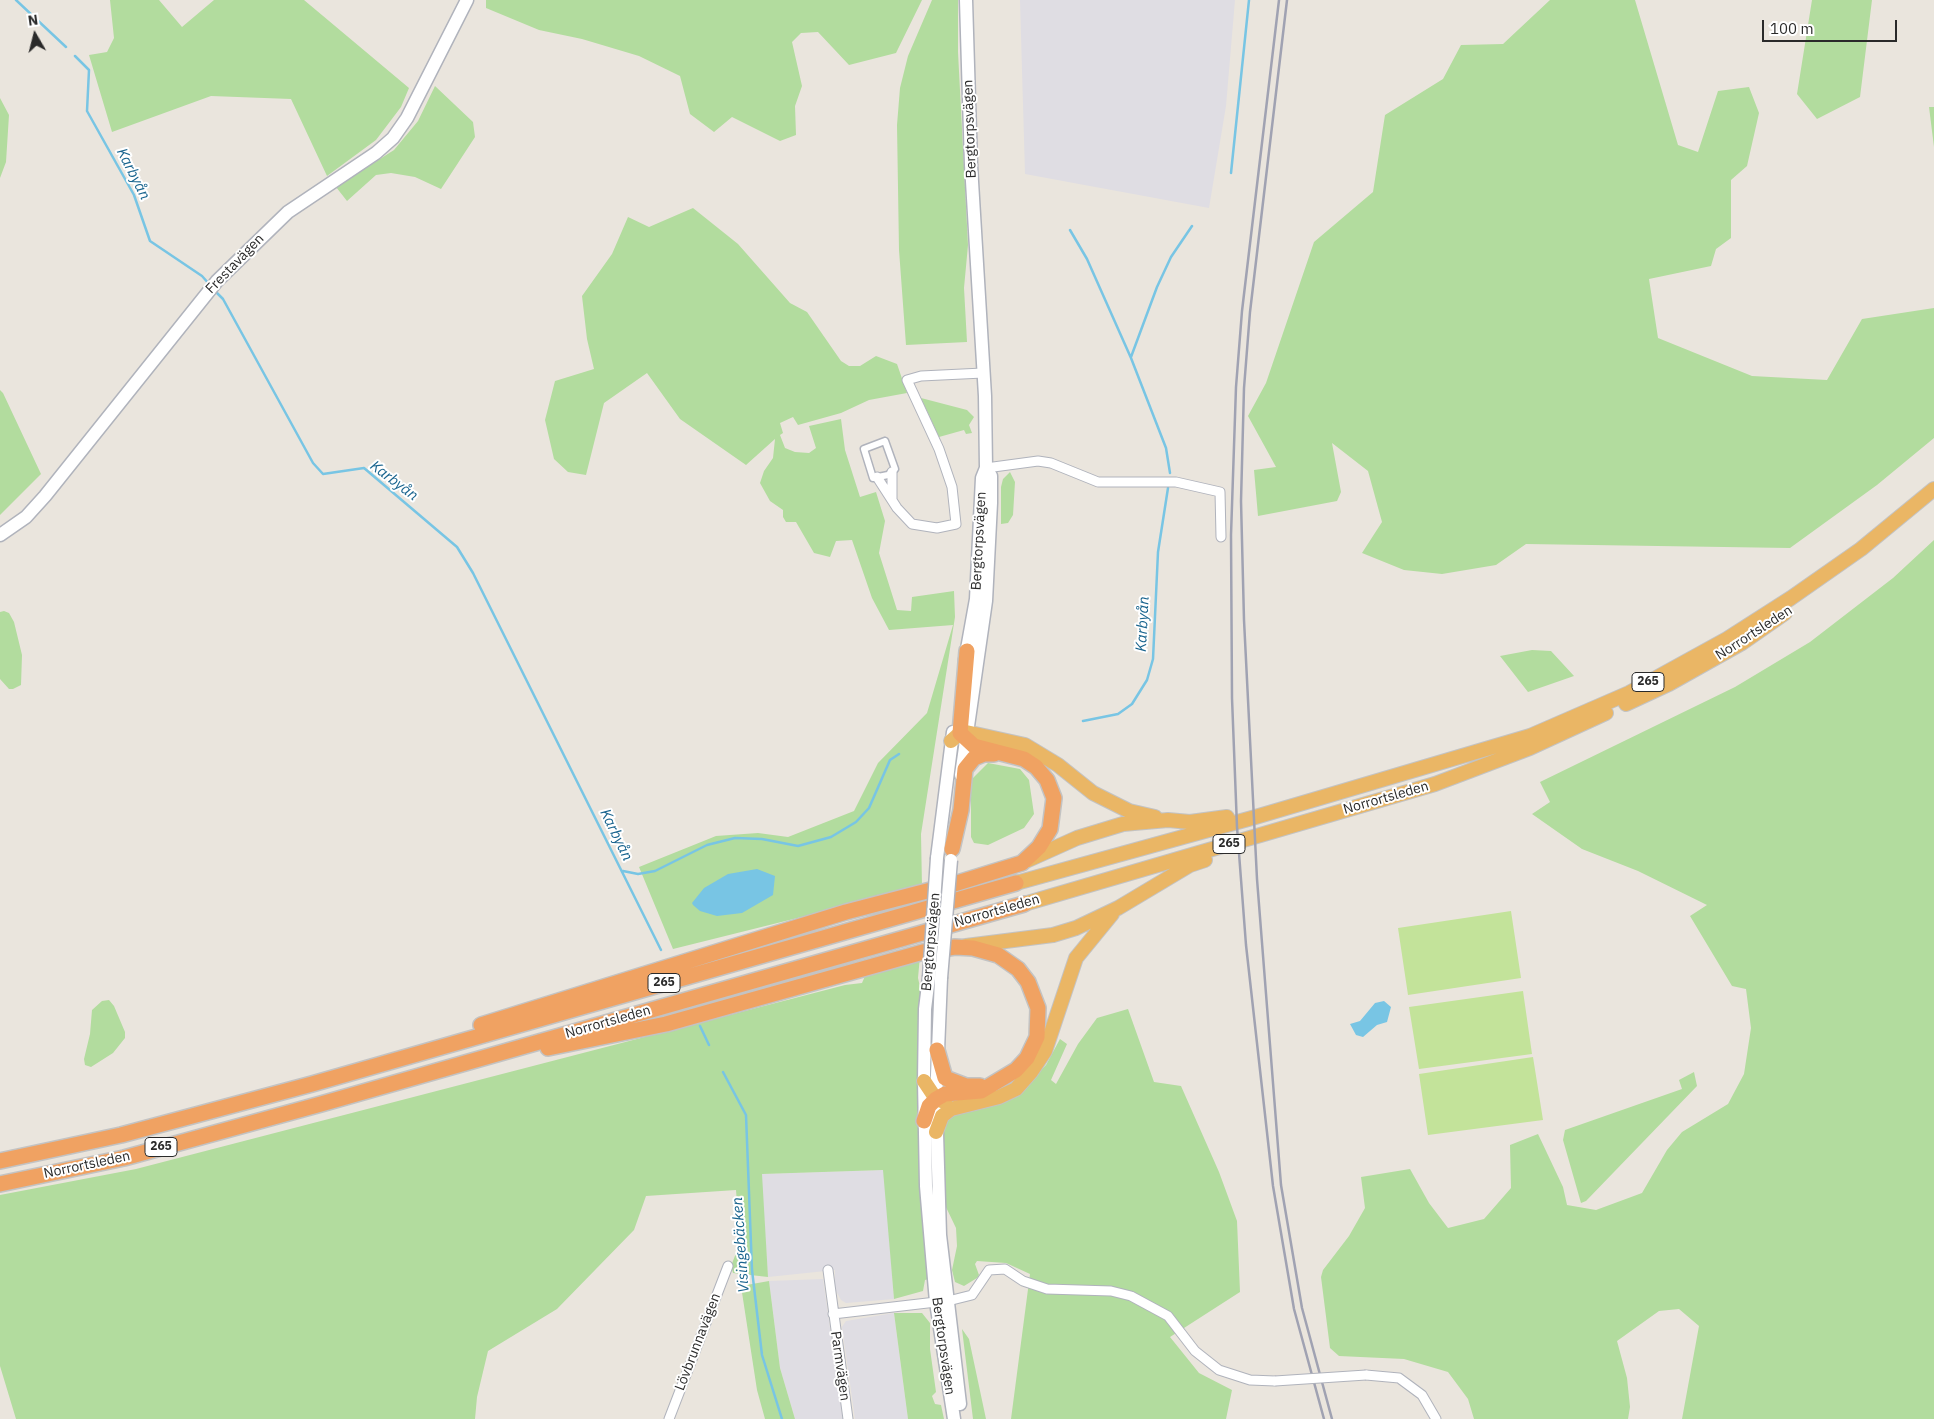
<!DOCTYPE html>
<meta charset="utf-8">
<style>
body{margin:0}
#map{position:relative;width:1934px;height:1419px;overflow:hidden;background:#eae5dd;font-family:"IBM Plex Sans",sans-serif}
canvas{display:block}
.north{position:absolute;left:10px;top:10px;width:50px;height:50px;-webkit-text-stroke:4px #fff;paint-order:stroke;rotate:352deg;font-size:14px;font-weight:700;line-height:20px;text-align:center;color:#2a2a2a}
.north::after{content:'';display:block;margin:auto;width:18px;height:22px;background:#2a2a2a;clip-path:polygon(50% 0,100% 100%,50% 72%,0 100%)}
.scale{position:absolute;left:1762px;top:20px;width:135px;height:22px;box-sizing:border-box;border:2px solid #2a2a2a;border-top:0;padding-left:6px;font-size:15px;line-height:18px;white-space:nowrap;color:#2a2a2a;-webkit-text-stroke:4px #fff;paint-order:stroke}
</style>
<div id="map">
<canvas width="1934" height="1419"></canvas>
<div class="north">N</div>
<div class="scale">100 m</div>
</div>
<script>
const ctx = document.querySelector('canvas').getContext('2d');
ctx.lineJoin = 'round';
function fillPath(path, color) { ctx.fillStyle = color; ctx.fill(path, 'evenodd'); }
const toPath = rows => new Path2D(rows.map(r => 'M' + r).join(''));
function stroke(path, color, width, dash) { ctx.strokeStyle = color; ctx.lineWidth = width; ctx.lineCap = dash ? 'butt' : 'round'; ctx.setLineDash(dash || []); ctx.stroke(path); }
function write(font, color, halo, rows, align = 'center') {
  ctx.font = font + ' "IBM Plex Sans",sans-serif'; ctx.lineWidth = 4; ctx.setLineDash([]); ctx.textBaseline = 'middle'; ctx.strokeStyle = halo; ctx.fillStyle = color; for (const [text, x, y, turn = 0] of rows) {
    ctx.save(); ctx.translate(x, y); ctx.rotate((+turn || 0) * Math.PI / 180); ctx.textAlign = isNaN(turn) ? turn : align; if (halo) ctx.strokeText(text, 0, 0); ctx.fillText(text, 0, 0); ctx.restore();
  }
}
fillPath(toPath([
 [1020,0,1235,0,1226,106,1209,208,1025,174],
 [884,1170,894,1299,846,1303,841,1300,835,1289,835,1270,768,1277,761,1174],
 [823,1279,843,1419,795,1419,780,1368,769,1281],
 [894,1313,908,1419,855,1419,842,1327,846,1321]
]), '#dfdde3');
fillPath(toPath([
 [110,0,159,0,182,27,214,0,304,0,409,88,401,107,376,140,327,176,291,99,211,96,112,132,89,55,107,52,114,38],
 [486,0,922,0,896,53,849,65,818,32,801,33,792,42,802,86,795,106,796,135,780,141,732,117,714,132,690,114,680,76,639,56,582,39,539,30,486,8],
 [932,0,958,0,958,52,968,245,964,288,967,342,906,345,899,250,897,125,900,88,908,56],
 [1550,0,1635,0,1678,145,1698,152,1718,91,1749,87,1759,113,1747,166,1731,180,1731,238,1716,249,1711,266,1649,279,1658,338,1752,376,1827,380,1862,319,1934,308,1934,438,1877,485,1790,548,1526,544,1496,565,1442,574,1404,570,1362,553,1382,522,1368,471,1332,443,1341,492,1337,501,1258,516,1254,470,1276,467,1248,416,1266,383,1314,242,1373,192,1385,115,1443,79,1461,45,1503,44],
 [1812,0,1872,0,1860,97,1817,119,1797,94],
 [435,86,473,122,475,137,441,189,415,177,391,173,376,175,347,201,336,187,394,150,418,121],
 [0,98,9,115,6,162,0,178],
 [1929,107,1934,107,1934,147],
 [693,208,738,244,790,303,807,312,841,361,849,366,860,366,876,356,897,364,907,393,869,400,841,413,798,425,793,417,780,423,783,433,780,435,785,448,795,452,809,453,816,448,809,426,841,419,845,450,860,497,876,492,885,521,879,553,897,610,911,611,912,597,954,591,955,617,921,834,922,887,673,949,639,867,716,836,758,833,788,837,854,811,878,763,927,713,953,625,889,630,872,598,852,540,836,541,830,557,814,553,796,522,786,522,783,517,783,510,770,501,760,483,764,471,773,458,775,439,746,465,680,419,647,373,604,403,586,475,568,472,554,459,545,420,555,381,594,369,587,339,582,296,612,254,628,217,649,227],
 [0,390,3,393,41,474,0,515],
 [921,398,967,410,974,417,969,425,972,433,966,434,964,430,939,437],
 [1010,472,1015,482,1013,515,1008,523,1001,524,1001,487,1003,479],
 [1934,540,1934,1419,1682,1419,1699,1326,1679,1309,1659,1311,1617,1341,1627,1378,1630,1407,1628,1419,1474,1419,1468,1399,1448,1372,1404,1359,1339,1356,1330,1348,1321,1277,1323,1270,1349,1236,1365,1208,1361,1177,1410,1169,1429,1203,1448,1228,1484,1219,1511,1188,1510,1145,1538,1134,1563,1187,1567,1205,1596,1210,1642,1193,1667,1150,1682,1132,1728,1104,1744,1074,1751,1028,1746,989,1732,986,1690,916,1707,905,1638,871,1582,849,1532,814,1550,802,1540,782,1735,687,1810,642,1893,578],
 [4,611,9,613,14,622,22,655,21,685,13,689,9,689,0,679,0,612],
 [1532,650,1551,651,1574,676,1528,692,1500,656],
 [988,763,1020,769,1029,780,1034,814,1024,828,988,845,974,843,971,837,971,780],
 [920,956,918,978,922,996,929,1279,925,1280,923,1291,894,1299,883,1170,762,1174,768,1277,733,1273,731,1266,740,1243,736,1190,646,1196,634,1230,557,1309,488,1351,477,1397,475,1419,16,1419,0,1366,0,1195,136,1169,845,985,862,983,865,976],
 [109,1000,114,1006,125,1032,125,1038,113,1053,91,1067,85,1065,84,1059,90,1034,92,1010,102,1001],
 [1128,1009,1154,1082,1181,1086,1219,1172,1237,1221,1240,1292,1170,1337,1199,1373,1232,1390,1226,1419,1011,1419,1030,1274,1006,1263,977,1261,975,1264,979,1275,977,1278,964,1286,955,1282,952,1270,957,1246,956,1228,944,1203,943,1136,945,1120,951,1114,1032,1079,1046,1065,1060,1039,1067,1044,1051,1080,1056,1084,1078,1044,1097,1018],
 [1694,1072,1697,1086,1586,1201,1581,1203,1563,1140,1565,1130,1682,1089,1679,1080],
 [769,1281,780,1368,795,1419,765,1419,757,1390,741,1286],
 [894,1313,922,1313,930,1323,930,1349,936,1392,932,1396,935,1404,941,1405,944,1419,908,1419],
 [962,1329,969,1339,986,1419,973,1419]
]), '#b2dc9e');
fillPath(toPath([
 [1511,911,1521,978,1408,995,1398,928],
 [1523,991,1532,1054,1419,1069,1409,1007],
 [1533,1057,1543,1120,1428,1135,1419,1074]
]), '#c3e39a');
fillPath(toPath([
 [757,869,775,876,773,895,742,913,717,916,700,911,693,905,692,903,704,888,728,874],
 [1384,1001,1391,1007,1387,1022,1377,1025,1363,1037,1356,1035,1350,1024,1360,1021,1375,1003]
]), '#78c5e4');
stroke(toPath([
 [16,0,66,47],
 [75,56,89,70,87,111,134,195,150,241,202,276,210,285],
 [1231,173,1249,0],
 [1070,230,1087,259,1131,358,1166,448,1170,473],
 [215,291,223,299,313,463,323,474,364,468,457,547,473,573,661,950],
 [1131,357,1157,287,1171,257,1192,226],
 [1083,721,1118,714,1132,704,1147,680,1153,659,1158,552,1168,488],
 [623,871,638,874,655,871,707,845,735,838,762,839,798,846,831,837,856,822,869,808,890,760,899,754],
 [700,1026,709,1045],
 [723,1072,746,1115,752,1270,762,1355,782,1419]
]), '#78c5e4', 2.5);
const pedestrian = toPath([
 [885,441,895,469,888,475,873,478,864,449,885,441]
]);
const minor = toPath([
 [986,468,1038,461,1051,463,1098,482,1176,482,1220,492,1221,537],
 [892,472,892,499],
 [877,477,897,508,912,524,937,528,956,524,952,487,939,449,907,380,921,376,983,373],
 [828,1270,848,1419],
 [948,1301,972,1295,989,1270,1005,1269,1023,1281,1047,1289,1111,1291,1131,1296,1168,1316,1195,1351,1219,1370,1250,1380,1275,1381],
 [833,1314,936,1302],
 [1366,1375,1399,1378,1422,1395,1436,1419],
 [669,1419,728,1266]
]);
const secondary = toPath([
 [0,535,26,517,45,496,217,281,288,212,376,153,393,138,407,118,467,0],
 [965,660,976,599,982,478,986,468,985,396,971,165,966,0],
 [961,775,986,601,991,503,991,476,986,468],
 [937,858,953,732],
 [929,977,925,1009,924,1081,926,1186,936,1302,954,1419],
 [941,978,936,1099,940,1235,960,1404]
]);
const trunk = toPath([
 [1626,704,1669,684,1742,643,1785,613],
 [951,741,960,733,966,732,1025,745,1058,765,1093,793,1129,811,1155,817],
 [1028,860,1077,838,1123,824,1168,820,1190,822,1227,817],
 [1016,883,1252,818,1530,736,1629,693,1727,639,1791,598,1861,549,1934,489],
 [1024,904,1435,784,1530,748,1606,713],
 [966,946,1053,935,1076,928,1118,908,1190,865,1205,860],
 [924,1081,936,1099,945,1102],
 [936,1132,942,1116,951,1109,999,1097,1016,1089,1031,1072,1045,1051,1076,958,1112,914]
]);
const motorway = toPath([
 [952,849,961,810,965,769,974,758,984,754,994,754],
 [481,1025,846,912,954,884,1022,863,1039,847,1050,829,1054,798,1047,780,1036,767,1024,759,974,746,960,733,967,651],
 [548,1048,666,1024,923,952,955,947,973,948,998,955,1018,969,1028,982,1038,1008,1037,1037,1027,1058,1016,1070,981,1091,945,1094,936,1099,929,1106,924,1121],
 [937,1050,945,1078,966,1086,980,1086],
 [0,1161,121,1135,312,1084,1016,883],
 [0,1184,124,1158,321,1104,1024,904]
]);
stroke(pedestrian, '#b0b3bc', 9);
stroke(minor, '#b0b3bc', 11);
stroke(secondary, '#b0b3bc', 15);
stroke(trunk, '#c3c3c3', 16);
stroke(motorway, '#c3c3c3', 18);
stroke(pedestrian, '#fff', 6);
stroke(minor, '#fff', 9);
stroke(secondary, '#fff', 12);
stroke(trunk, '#eab665', 14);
stroke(motorway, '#f0a262', 15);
stroke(toPath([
 [1279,0,1242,311,1236,387,1231,535,1232,698,1237,827,1246,945,1273,1186,1294,1309,1324,1419],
 [1287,0,1250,312,1244,388,1241,501,1244,620,1257,879,1281,1185,1302,1308,1332,1419]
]), '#a0a2b2', 2.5);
const minorBridge = toPath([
 [1275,1381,1366,1375]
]);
const secondaryBridge = toPath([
 [929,977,937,858],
 [941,978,951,860]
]);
stroke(minorBridge, '#b0b3bc', 11, []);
stroke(secondaryBridge, '#b0b3bc', 15, []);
stroke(minorBridge, '#fff', 9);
stroke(secondaryBridge, '#fff', 12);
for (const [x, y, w] of [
 [1648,682,32],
 [1229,844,32],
 [664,983,32],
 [161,1147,32]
]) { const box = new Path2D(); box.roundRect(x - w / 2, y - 9.5, w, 19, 4); ctx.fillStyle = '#fff'; ctx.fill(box); stroke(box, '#2a2a2a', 1); }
write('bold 12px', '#2a2a2a', null, [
 ["265",1648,682],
 ["265",1229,844],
 ["265",664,983],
 ["265",161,1147]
]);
write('14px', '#2a2a2a', '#fff', [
 ["Bergtorpsvägen",970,129,-92],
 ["Frestavägen",235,264,-46],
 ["Bergtorpsvägen",979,541,-87],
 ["Norrortsleden",1754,633,-33],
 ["Norrortsleden",1386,798,-16],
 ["Norrortsleden",997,911,-16],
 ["Bergtorpsvägen",931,942,-85],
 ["Norrortsleden",608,1022,-16],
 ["Norrortsleden",87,1165,-12],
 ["Lövbrunnavägen",698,1342,-69],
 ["Bergtorpsvägen",943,1346,82],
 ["Parmvägen",840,1366,82]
]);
write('italic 15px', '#19648e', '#fff', [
 ["Karbyån",133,174,63],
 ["Karbyån",394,481,37],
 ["Karbyån",1143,624,-87],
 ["Karbyån",616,835,64],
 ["Visingebäcken",741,1245,-94]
]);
</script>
